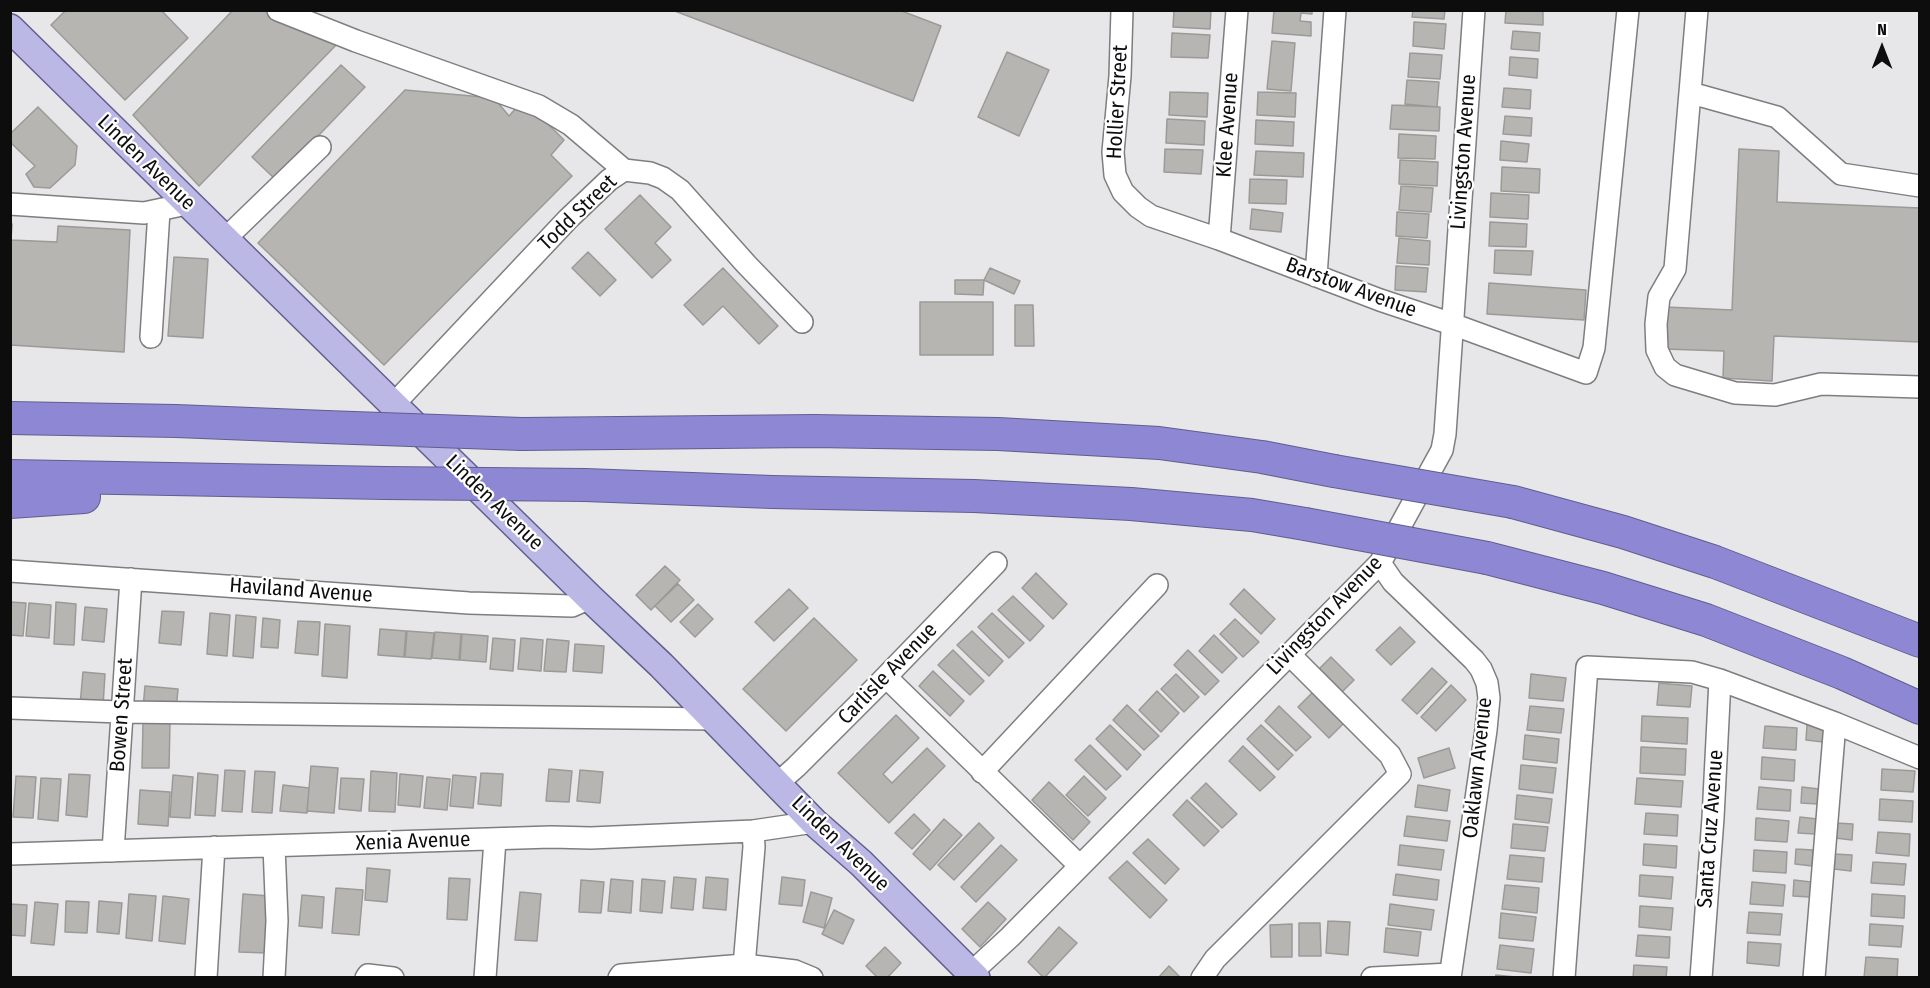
<!DOCTYPE html>
<style>
body{margin:0}
#map{position:relative;width:1930px;height:988px;overflow:hidden;background:#e7e6e9;font-family:"Fira Sans Condensed",sans-serif}
canvas{display:block}
.frame{position:absolute;inset:0;border:12px solid #0e0d0e;pointer-events:none}
.north{position:absolute;left:1852px;top:18px;width:60px;height:60px;-webkit-text-stroke:4px #fff;paint-order:stroke;rotate:0deg;font-size:16px;font-weight:700;line-height:24px;text-align:center;color:#0e0d0e}
.north::after{content:'';display:block;margin:auto;width:21px;height:27px;background:#0e0d0e;clip-path:polygon(50% 0,100% 100%,50% 72%,0 100%)}
</style>
<div id="map">
<canvas width="1930" height="988"></canvas>
<div class="frame"></div>
<div class="north">N</div>
</div>
<script>
const ctx = document.querySelector('canvas').getContext('2d');
ctx.lineJoin = 'round';
function fillPath(path, color) { ctx.fillStyle = color; ctx.fill(path, 'evenodd'); }
const toPath = rows => new Path2D(rows.map(r => 'M' + r).join(''));
function stroke(path, color, width, dash) { ctx.strokeStyle = color; ctx.lineWidth = width; ctx.lineCap = dash ? 'butt' : 'round'; ctx.setLineDash(dash || []); ctx.stroke(path); }
function write(font, color, halo, rows, align = 'center') {
  ctx.font = font + ' "Fira Sans Condensed",sans-serif'; ctx.lineWidth = 4.5; ctx.setLineDash([]); ctx.textBaseline = 'middle'; ctx.strokeStyle = halo; ctx.fillStyle = color; for (const [text, x, y, turn = 0] of rows) {
    ctx.save(); ctx.translate(x, y); ctx.rotate((+turn || 0) * Math.PI / 180); ctx.textAlign = isNaN(turn) ? turn : align; if (halo) ctx.strokeText(text, 0, 0); ctx.fillText(text, 0, 0); ctx.restore();
  }
}
const building = toPath([
 [66,10,161,10,188,38,125,100,51,25,66,10],
 [233,10,266,10,340,41,199,186,133,115,233,10],
 [672,10,899,10,941,26,913,101,672,10],
 [1174,10,1211,10,1210,29,1173,27,1174,10],
 [1274,10,1312,10,1312,14,1301,13,1300,21,1311,22,1311,36,1272,33,1274,10],
 [1413,10,1445,10,1444,19,1412,17,1413,10],
 [1506,10,1543,10,1543,25,1505,23,1506,10],
 [1414,22,1446,24,1444,49,1413,46,1414,22],
 [1513,31,1540,33,1539,51,1511,49,1513,31],
 [1172,33,1210,35,1208,58,1171,57,1172,33],
 [1272,41,1295,43,1291,91,1267,89,1272,41],
 [1007,52,1049,70,1019,136,978,117,1007,52],
 [1410,53,1442,55,1440,79,1408,77,1410,53],
 [1510,57,1538,59,1537,78,1509,75,1510,57],
 [341,65,365,87,276,180,252,157,341,65],
 [1407,80,1439,82,1437,107,1405,104,1407,80],
 [1504,88,1531,90,1530,109,1502,107,1504,88],
 [405,90,494,98,509,116,518,106,539,115,564,140,551,155,572,176,384,365,258,243,405,90],
 [1170,92,1208,93,1207,117,1169,115,1170,92],
 [1258,92,1296,93,1295,117,1257,115,1258,92],
 [1392,105,1440,107,1439,131,1390,129,1392,105],
 [38,107,77,146,75,165,50,188,34,187,26,174,35,166,10,142,10,134,38,107],
 [1505,116,1532,118,1531,136,1503,134,1505,116],
 [1167,119,1205,121,1204,145,1166,143,1167,119],
 [1256,120,1294,122,1293,146,1255,144,1256,120],
 [1399,134,1436,136,1435,159,1398,158,1399,134],
 [1501,141,1529,144,1527,162,1500,160,1501,141],
 [1165,149,1203,150,1201,174,1164,172,1165,149],
 [1739,149,1779,151,1777,202,1920,208,1920,342,1774,336,1772,381,1723,378,1724,351,1664,349,1666,307,1732,310,1739,149],
 [1256,151,1304,153,1303,177,1254,175,1256,151],
 [1400,160,1438,162,1437,186,1399,184,1400,160],
 [1502,167,1540,169,1539,193,1501,191,1502,167],
 [1250,179,1287,180,1286,204,1249,203,1250,179],
 [1401,186,1433,188,1431,212,1399,210,1401,186],
 [1491,193,1529,195,1528,219,1490,217,1491,193],
 [640,195,671,227,655,243,671,260,652,278,605,229,640,195],
 [1252,209,1283,213,1281,232,1250,229,1252,209],
 [1397,212,1429,214,1427,238,1396,236,1397,212],
 [1490,222,1527,224,1526,247,1489,246,1490,222],
 [10,223,12,224,11,240,57,242,58,226,130,230,124,352,10,345,10,223],
 [1399,238,1430,241,1429,265,1397,263,1399,238],
 [1495,250,1533,251,1531,275,1494,273,1495,250],
 [588,252,616,280,600,296,572,268,588,252],
 [174,257,208,259,203,338,168,336,174,257],
 [1396,266,1428,268,1426,292,1395,290,1396,266],
 [723,268,778,326,759,344,723,306,703,325,684,305,723,268],
 [990,268,1020,281,1014,294,984,280,990,268],
 [955,280,984,280,983,295,955,294,955,280],
 [1489,283,1586,290,1584,320,1487,314,1489,283],
 [920,302,993,302,993,355,920,355,920,302],
 [1015,305,1033,305,1034,346,1015,346,1015,305],
 [665,566,680,580,651,610,636,595,665,566],
 [1036,573,1067,604,1053,619,1022,588,1036,573],
 [678,584,694,600,671,622,655,606,678,584],
 [789,589,808,608,774,641,755,622,789,589],
 [1244,589,1275,619,1261,634,1230,604,1244,589],
 [1013,596,1044,626,1030,641,998,610,1013,596],
 [10,602,26,603,23,636,10,635,10,602],
 [56,602,76,604,74,645,54,644,56,602],
 [29,603,51,605,49,638,26,636,29,603],
 [698,604,713,619,695,637,680,622,698,604],
 [85,607,107,609,104,642,82,640,85,607],
 [162,611,184,612,181,645,159,643,162,611],
 [210,613,230,615,227,656,207,654,210,613],
 [992,613,1024,643,1009,658,978,627,992,613],
 [236,615,256,617,253,658,233,656,236,615],
 [263,618,280,620,278,648,261,647,263,618],
 [814,618,857,660,786,731,743,689,814,618],
 [1235,619,1259,642,1243,657,1220,634,1235,619],
 [298,621,320,622,318,655,295,653,298,621],
 [325,624,350,626,347,678,322,676,325,624],
 [1400,627,1415,642,1391,665,1376,650,1400,627],
 [380,629,406,631,404,657,378,655,380,629],
 [407,631,434,633,431,659,405,657,407,631],
 [972,631,1003,661,989,676,957,645,972,631],
 [435,632,461,634,459,660,432,658,435,632],
 [462,634,488,636,486,662,460,660,462,634],
 [1214,635,1237,658,1222,673,1199,651,1214,635],
 [493,638,515,640,513,671,490,669,493,638],
 [521,638,543,640,541,671,518,669,521,638],
 [547,639,569,641,566,672,544,671,547,639],
 [575,644,604,646,602,673,573,671,575,644],
 [953,650,984,681,970,695,938,665,953,650],
 [1188,650,1219,681,1205,695,1174,665,1188,650],
 [1331,657,1354,680,1339,695,1316,672,1331,657],
 [1432,668,1447,682,1417,714,1402,700,1432,668],
 [933,671,964,701,950,716,919,686,933,671],
 [83,672,105,674,103,706,80,705,83,672],
 [1176,674,1199,697,1184,712,1161,689,1176,674],
 [1531,674,1566,678,1563,701,1529,698,1531,674],
 [1659,683,1692,686,1690,707,1657,705,1659,683],
 [1451,685,1466,700,1436,731,1421,717,1451,685],
 [145,686,178,689,176,711,143,708,145,686],
 [1157,691,1179,713,1161,732,1139,710,1157,691],
 [1313,692,1344,723,1329,738,1298,707,1313,692],
 [1127,705,1159,736,1144,750,1113,720,1127,705],
 [1279,706,1311,737,1296,751,1265,721,1279,706],
 [1530,706,1564,709,1561,733,1527,730,1530,706],
 [896,715,919,738,883,774,892,783,927,748,945,766,889,823,838,773,896,715],
 [1642,716,1688,718,1687,744,1641,741,1642,716],
 [143,723,170,723,169,768,142,768,143,723],
 [1110,725,1141,755,1127,770,1096,739,1110,725],
 [1261,725,1293,755,1278,770,1247,739,1261,725],
 [1807,725,1824,726,1823,742,1806,740,1807,725],
 [1765,726,1797,728,1796,750,1763,748,1765,726],
 [1525,735,1559,739,1557,763,1523,759,1525,735],
 [1090,745,1121,776,1106,790,1075,760,1090,745],
 [1243,746,1275,777,1260,791,1229,761,1243,746],
 [1641,747,1686,749,1685,775,1640,773,1641,747],
 [1449,748,1455,768,1424,778,1418,758,1449,748],
 [1762,757,1795,760,1794,781,1761,779,1762,757],
 [1521,765,1556,768,1553,793,1519,789,1521,765],
 [311,766,338,768,334,813,307,811,311,766],
 [549,769,572,771,569,802,546,801,549,769],
 [1882,769,1915,771,1913,792,1881,790,1882,769],
 [225,770,245,771,242,812,222,811,225,770],
 [580,770,603,772,600,803,577,801,580,770],
 [255,771,275,772,272,813,252,812,255,771],
 [371,771,397,773,395,812,369,811,371,771],
 [198,773,218,775,215,816,195,815,198,773],
 [481,773,503,774,501,806,478,804,481,773],
 [69,774,90,775,87,817,66,815,69,774],
 [400,774,423,776,420,807,398,805,400,774],
 [173,775,193,777,190,818,170,817,173,775],
 [453,775,476,777,473,808,450,806,453,775],
 [16,776,36,777,33,818,13,817,16,776],
 [1084,776,1106,798,1088,816,1066,795,1084,776],
 [427,777,450,779,447,810,424,808,427,777],
 [41,778,61,779,58,821,38,819,41,778],
 [341,778,364,779,361,811,339,809,341,778],
 [1637,778,1683,781,1681,807,1635,804,1637,778],
 [1049,782,1090,822,1073,840,1032,800,1049,782],
 [1206,783,1237,814,1222,828,1191,798,1206,783],
 [283,785,309,788,307,813,280,811,283,785],
 [1418,785,1450,790,1447,811,1415,807,1418,785],
 [1759,787,1791,790,1790,811,1757,809,1759,787],
 [1802,787,1819,789,1818,804,1801,803,1802,787],
 [140,790,170,792,168,826,138,824,140,790],
 [1517,795,1552,799,1549,823,1515,819,1517,795],
 [1880,799,1913,801,1912,822,1879,820,1880,799],
 [1187,800,1219,831,1204,846,1173,815,1187,800],
 [1646,813,1678,815,1677,836,1644,834,1646,813],
 [914,814,930,830,912,849,895,833,914,814],
 [1407,816,1450,821,1447,841,1404,836,1407,816],
 [1800,817,1817,819,1815,834,1798,833,1800,817],
 [1756,818,1789,821,1787,842,1755,840,1756,818],
 [944,819,962,835,930,870,913,854,944,819],
 [979,823,994,838,954,880,938,865,979,823],
 [1836,823,1853,824,1852,840,1835,838,1836,823],
 [1513,824,1548,827,1545,851,1511,848,1513,824],
 [1878,832,1910,834,1909,856,1876,853,1878,832],
 [1148,839,1179,869,1165,884,1133,853,1148,839],
 [1644,844,1677,846,1676,868,1643,865,1644,844],
 [1001,845,1017,860,976,902,961,887,1001,845],
 [1400,845,1444,850,1441,870,1398,865,1400,845],
 [1796,849,1813,850,1812,866,1795,864,1796,849],
 [1754,850,1787,852,1786,873,1753,871,1754,850],
 [1835,854,1852,855,1851,871,1834,869,1835,854],
 [1510,855,1544,858,1542,882,1507,879,1510,855],
 [1127,861,1167,900,1150,918,1109,878,1127,861],
 [1873,862,1906,864,1904,885,1871,883,1873,862],
 [367,868,390,870,387,902,365,900,367,868],
 [1396,874,1439,880,1437,900,1393,895,1396,874],
 [1640,875,1673,877,1671,899,1639,896,1640,875],
 [674,877,696,879,693,910,671,908,674,877],
 [706,877,728,879,726,910,703,908,706,877],
 [782,877,805,880,802,906,779,904,782,877],
 [449,878,470,879,467,920,447,919,449,878],
 [611,879,633,881,631,913,608,911,611,879],
 [642,879,665,881,662,913,640,911,642,879],
 [581,880,604,882,601,913,579,912,581,880],
 [1794,880,1811,882,1810,897,1793,896,1794,880],
 [1752,882,1785,885,1783,906,1750,904,1752,882],
 [1505,885,1539,888,1537,913,1502,909,1505,885],
 [336,888,363,890,359,935,332,933,336,888],
 [520,892,541,894,537,941,515,940,520,892],
 [811,892,832,898,824,928,803,922,811,892],
 [129,894,156,896,152,941,126,938,129,894],
 [243,894,270,896,267,953,239,952,243,894],
 [1872,894,1905,896,1904,918,1871,916,1872,894],
 [302,895,324,897,322,928,299,926,302,895],
 [163,896,189,899,185,944,159,941,163,896],
 [66,901,89,902,87,933,65,932,66,901],
 [99,901,122,903,119,934,97,932,99,901],
 [35,902,58,904,54,945,31,943,35,902],
 [988,902,1006,919,980,947,962,929,988,902],
 [10,904,27,905,25,936,10,935,10,904],
 [1390,904,1434,910,1431,930,1388,925,1390,904],
 [1640,906,1673,908,1671,930,1639,927,1640,906],
 [834,910,854,920,843,944,822,934,834,910],
 [1749,912,1782,914,1780,935,1747,933,1749,912],
 [1501,913,1536,917,1533,941,1499,938,1501,913],
 [1328,921,1350,922,1348,955,1326,953,1328,921],
 [1299,923,1320,923,1321,956,1299,956,1299,923],
 [1292,924,1292,957,1271,957,1270,925,1292,924],
 [1870,924,1903,926,1901,947,1869,945,1870,924],
 [1059,927,1077,943,1044,978,1028,962,1059,927],
 [1386,928,1421,932,1418,956,1384,952,1386,928],
 [1638,935,1670,937,1669,958,1636,956,1638,935],
 [1748,942,1781,944,1779,966,1747,963,1748,942],
 [1500,945,1534,949,1531,973,1497,969,1500,945],
 [885,947,901,963,887,978,878,978,866,966,885,947],
 [1866,957,1898,959,1897,978,1864,978,1866,957],
 [1634,965,1667,967,1666,978,1633,978,1634,965],
 [1169,966,1181,978,1158,978,1169,966],
 [1496,975,1525,978,1495,978,1496,975]
]);
fillPath(building, '#b7b5b2');
stroke(building, '#9c9a97', 1.5);
const minor = toPath([
 [278,10,356,41,539,106,571,125,624,170],
 [1122,10,1120,76,1113,152,1115,175,1123,192,1138,207,1151,216,1219,239,1380,300,1452,324,1586,373,1594,348,1628,10],
 [1697,10,1675,269,1659,297,1656,324,1657,350,1665,367,1675,375,1735,393,1775,395,1821,384,1920,387],
 [1691,93,1777,117,1841,174,1920,186],
 [10,204,144,213,177,206,185,201],
 [225,239,320,147],
 [1219,239,1237,10],
 [1316,276,1335,10],
 [151,337,159,211],
 [393,405,568,219,609,180,624,170,650,173,663,178,680,190,746,264,802,322],
 [1380,563,1393,582,1474,660,1481,669,1487,683,1489,698,1486,730,1450,978],
 [10,571,469,603,572,606,590,598],
 [886,677,1080,866],
 [10,708,121,712,714,719],
 [982,772,1157,585],
 [778,783,796,767,876,687,996,563],
 [274,846,277,921,274,978],
 [113,851,131,579],
 [10,854,551,837,591,838,753,831,814,822],
 [971,973,1010,937,1380,563,1442,450,1445,434,1474,10],
 [206,978,214,847],
 [366,978,368,975,393,978],
 [485,978,495,840],
 [619,978,621,975,744,965,795,971,812,978],
 [743,978,754,847,753,831],
 [1202,978,1215,959,1400,774,1390,755,1289,654],
 [1372,978,1450,974],
 [1564,978,1587,667,1692,672,1720,680,1835,723,1920,758],
 [1701,978,1713,818,1720,680],
 [1814,978,1835,723]
]);
const major = toPath([
 [10,28,590,598,661,665,814,822,861,863,976,978]
]);
const highway = toPath([
 [10,418,176,421,326,427],
 [522,434,814,431,998,434,1159,443,1262,457,1334,471],
 [10,476,385,483],
 [585,485,772,492,974,496,1131,504,1252,515,1305,524],
 [10,502,84,497],
 [1513,502,1623,532,1715,562,1920,641],
 [1487,558,1603,588,1706,620,1842,673,1920,708]
]);
stroke(minor, '#7e7d80', 24);
stroke(major, '#615d8f', 30);
stroke(highway, '#615d8f', 34);
stroke(minor, '#fff', 21);
stroke(major, '#bbb8e5', 27);
stroke(highway, '#8e88d4', 32);
const highwayBridge = toPath([
 [326,427,522,434],
 [1334,471,1513,502],
 [385,483,585,485],
 [1305,524,1487,558]
]);
stroke(highwayBridge, '#615d8f', 34, []);
stroke(highwayBridge, '#8e88d4', 32);
write('21px', '#0e0d0e', '#fff', [
 ["Hollier Street",1118,102,-87],
 ["Klee Avenue",1228,125,-86],
 ["Livingston Avenue",1464,152,-86],
 ["Linden Avenue",146,163,44],
 ["Todd Street",578,213,-44],
 ["Barstow Avenue",1351,288,20],
 ["Linden Avenue",494,503,44],
 ["Haviland Avenue",301,591,4],
 ["Livingston Avenue",1325,616,-46],
 ["Carlisle Avenue",888,674,-46],
 ["Bowen Street",122,715,-86],
 ["Oaklawn Avenue",1478,768,-84],
 ["Santa Cruz Avenue",1711,829,-86],
 ["Xenia Avenue",413,842,-2],
 ["Linden Avenue",840,844,44]
]);
</script>
